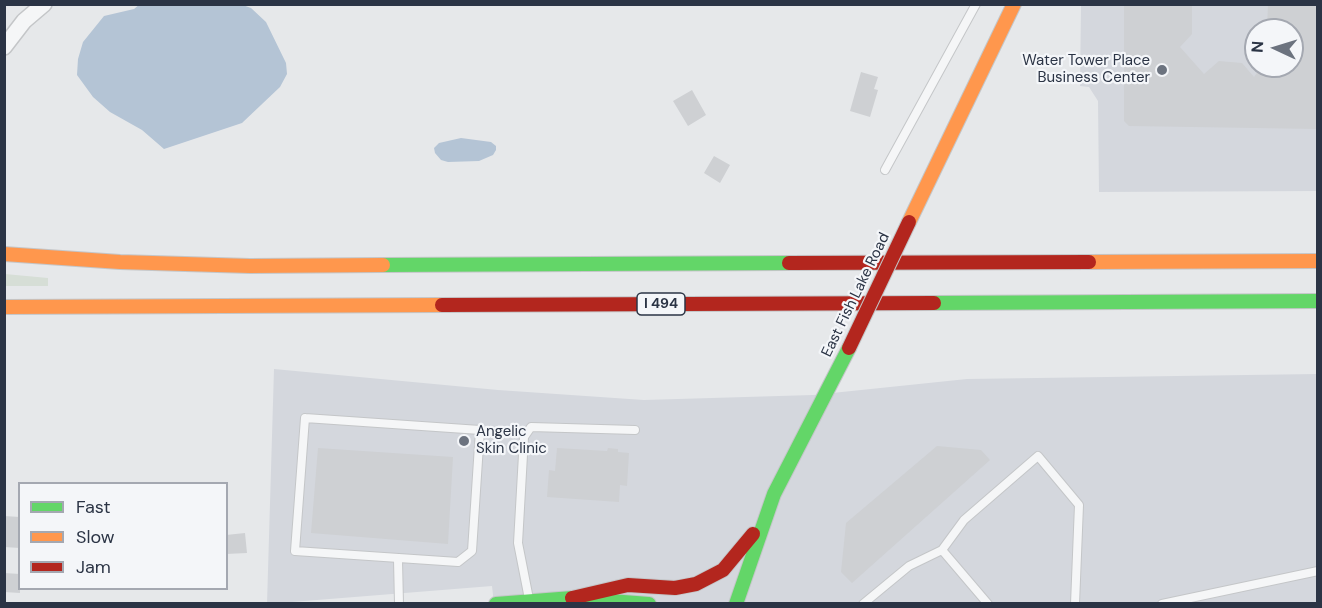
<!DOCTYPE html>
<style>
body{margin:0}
#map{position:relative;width:1322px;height:608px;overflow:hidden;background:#e6e8ea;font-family:"DM Sans",sans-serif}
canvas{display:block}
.frame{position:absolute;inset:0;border:6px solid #2b3445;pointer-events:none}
.legend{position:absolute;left:18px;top:482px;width:210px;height:108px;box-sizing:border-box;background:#f4f6f9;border:2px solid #a4a8b1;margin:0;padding:8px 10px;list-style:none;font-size:18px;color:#2b3445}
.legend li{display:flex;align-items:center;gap:12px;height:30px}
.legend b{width:30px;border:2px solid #a4a8b1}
.north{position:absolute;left:1244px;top:18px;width:60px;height:60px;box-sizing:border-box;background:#f4f6f9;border:2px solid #a4a8b1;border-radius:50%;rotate:274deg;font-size:16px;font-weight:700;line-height:24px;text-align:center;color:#2b3445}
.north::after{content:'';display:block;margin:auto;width:21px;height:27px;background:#6c737f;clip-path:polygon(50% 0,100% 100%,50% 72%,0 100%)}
</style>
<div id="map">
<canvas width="1322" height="608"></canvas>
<div class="frame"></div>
<ul class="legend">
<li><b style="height:8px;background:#63d668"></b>Fast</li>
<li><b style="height:8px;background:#ff974d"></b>Slow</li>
<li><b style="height:8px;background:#b3261e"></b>Jam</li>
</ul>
<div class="north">N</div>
</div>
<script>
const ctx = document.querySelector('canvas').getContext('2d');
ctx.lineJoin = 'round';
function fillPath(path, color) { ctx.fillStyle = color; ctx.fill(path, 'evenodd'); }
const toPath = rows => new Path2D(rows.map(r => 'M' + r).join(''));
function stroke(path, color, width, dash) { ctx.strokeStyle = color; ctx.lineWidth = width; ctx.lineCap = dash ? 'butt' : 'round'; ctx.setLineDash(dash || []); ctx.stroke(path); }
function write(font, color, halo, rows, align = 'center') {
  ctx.font = font + ' "DM Sans",sans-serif'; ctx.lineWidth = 4.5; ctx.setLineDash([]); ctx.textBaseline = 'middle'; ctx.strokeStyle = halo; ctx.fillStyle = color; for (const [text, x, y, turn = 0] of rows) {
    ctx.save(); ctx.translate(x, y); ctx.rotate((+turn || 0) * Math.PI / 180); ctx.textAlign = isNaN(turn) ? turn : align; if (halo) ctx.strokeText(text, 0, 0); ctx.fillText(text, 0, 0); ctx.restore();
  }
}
fillPath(toPath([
 [1081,5,1317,5,1317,191,1099,192,1098,101,1089,87,1080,86],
 [1256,30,1292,30,1292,66,1256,66],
 [274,369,498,390,644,400,813,395,967,379,1317,374,1317,603,494,604,492,586,267,604]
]), '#d4d7dd');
fillPath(toPath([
 [5,274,48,278,48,286,5,286]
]), '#d6ded6');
fillPath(toPath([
 [140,4,240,4,251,8,266,22,286,63,287,74,280,87,242,123,164,149,142,130,110,112,93,97,77,75,78,59,83,42,104,16,134,9],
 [461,138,491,142,496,146,496,150,493,155,479,161,448,162,441,160,435,153,434,148,439,143]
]), '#b4c4d5');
fillPath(toPath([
 [1124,4,1192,4,1192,34,1180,47,1204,74,1219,61,1242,63,1254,77,1262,66,1292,66,1292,30,1267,30,1268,4,1317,4,1317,129,1129,126,1124,121],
 [861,72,878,77,874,89,878,90,870,117,850,111],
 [692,90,706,115,688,126,673,101],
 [714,156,730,165,720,183,704,173],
 [937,446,981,450,990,460,852,583,841,572,846,523],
 [318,448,453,457,448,544,311,533],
 [557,448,607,451,608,448,618,449,618,452,629,453,627,486,620,485,619,502,547,497,549,470,555,471],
 [4,516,20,517,20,548,4,547],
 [245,533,247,553,226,554,226,535],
 [4,573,20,574,20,593,4,592]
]), '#ced0d3');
const lane = toPath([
 [885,170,976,4],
 [305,418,480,430,472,551,458,562,295,551,305,418],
 [942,550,988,604],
 [398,560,399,604],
 [529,599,518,543,524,437,531,427,635,430],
 [863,604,909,566,942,550,964,520,1038,456,1079,505,1075,604],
 [1162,604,1318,571]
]);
const street = toPath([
 [4,47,24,21,44,4]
]);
const fast = toPath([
 [383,265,789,263],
 [934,303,1318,301],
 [496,604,572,598,649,604],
 [736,604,774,494,849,348]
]);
const slow = toPath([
 [909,222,1014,4],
 [4,254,120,262,250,266,383,265],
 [1089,262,1318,261],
 [4,307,442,305]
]);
const jam = toPath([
 [789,263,1089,262],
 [442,305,934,303],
 [572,598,628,585,675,588,696,584,723,570,753,534]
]);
stroke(lane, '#c4c6c8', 10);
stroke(street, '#c4c6c8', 18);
stroke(fast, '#c4c6c8', 16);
stroke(slow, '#c4c6c8', 16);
stroke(jam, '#c4c6c8', 16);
stroke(lane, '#f5f6f7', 8);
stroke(street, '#f5f6f7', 15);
stroke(fast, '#63d668', 14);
stroke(slow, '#ff974d', 14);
stroke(jam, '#b3261e', 14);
const jamBridge = toPath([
 [849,348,909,222]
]);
stroke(jamBridge, '#c4c6c8', 16, []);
stroke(jamBridge, '#b3261e', 14);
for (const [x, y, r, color] of [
 [1162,70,6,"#6c737f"],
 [464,441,6,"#6c737f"]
]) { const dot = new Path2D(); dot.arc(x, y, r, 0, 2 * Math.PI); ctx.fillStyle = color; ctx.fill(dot); stroke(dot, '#f4f6f9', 2); }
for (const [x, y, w] of [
 [661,304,48]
]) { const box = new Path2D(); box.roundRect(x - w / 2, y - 11, w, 22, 4.5); ctx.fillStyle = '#f4f6f9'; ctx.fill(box); stroke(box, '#2b3445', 1.5); }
write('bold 14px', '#2b3445', null, [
 ["I 494",661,304]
]);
write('15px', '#2b3445', '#f4f6f9', [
 ["Water Tower Place",1150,61],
 ["Business Center",1150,78],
 ["Angelic",476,432,"left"],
 ["Skin Clinic",476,449,"left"]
], 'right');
write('15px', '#2b3445', '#f4f6f9', [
 ["East Fish Lake Road",856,295,-64]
]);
</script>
